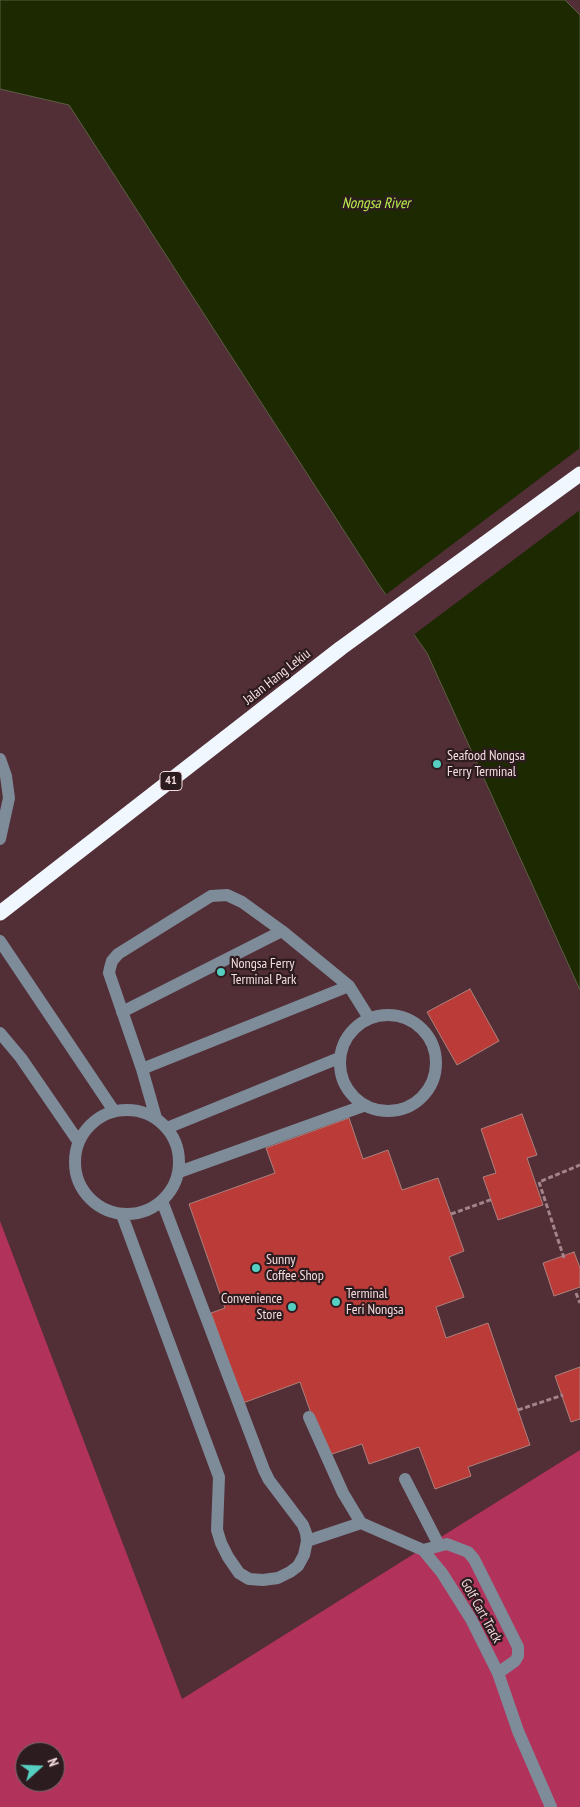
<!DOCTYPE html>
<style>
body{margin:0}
#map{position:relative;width:580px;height:1807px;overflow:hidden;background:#522e36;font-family:"PT Sans Narrow",sans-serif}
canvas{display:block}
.north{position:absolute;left:15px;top:1742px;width:50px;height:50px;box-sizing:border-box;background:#2d1c1f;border:1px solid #7d696c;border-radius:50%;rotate:70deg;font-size:14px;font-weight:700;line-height:20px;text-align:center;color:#f4dce0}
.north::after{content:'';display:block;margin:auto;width:18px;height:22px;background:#57cec2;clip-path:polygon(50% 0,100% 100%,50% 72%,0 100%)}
</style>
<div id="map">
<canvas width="580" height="1807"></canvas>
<div class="north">N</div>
</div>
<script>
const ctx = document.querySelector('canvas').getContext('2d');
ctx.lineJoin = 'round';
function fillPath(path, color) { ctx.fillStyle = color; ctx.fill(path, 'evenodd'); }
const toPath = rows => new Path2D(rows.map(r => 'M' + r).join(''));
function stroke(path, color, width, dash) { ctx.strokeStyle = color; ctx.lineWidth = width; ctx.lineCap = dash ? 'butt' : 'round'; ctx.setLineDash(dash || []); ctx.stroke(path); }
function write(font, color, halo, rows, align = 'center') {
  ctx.font = font + ' "PT Sans Narrow",sans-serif'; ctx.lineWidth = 4.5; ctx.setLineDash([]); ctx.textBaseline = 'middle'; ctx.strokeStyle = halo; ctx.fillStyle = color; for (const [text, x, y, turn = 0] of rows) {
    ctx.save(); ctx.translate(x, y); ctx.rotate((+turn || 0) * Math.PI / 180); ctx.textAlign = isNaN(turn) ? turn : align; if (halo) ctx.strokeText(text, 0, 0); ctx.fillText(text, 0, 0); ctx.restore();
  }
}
fillPath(toPath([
 [0,1221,182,1699,580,1450,580,1807,0,1807],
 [25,1752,55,1752,55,1782,25,1782]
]), '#b1325a');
const water = toPath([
 [0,0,565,0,580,15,580,990,427,653,377,582,69,105,0,89,0,0]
]);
fillPath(water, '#1c2901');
stroke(water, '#5d5f44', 1);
fillPath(toPath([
 [580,448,580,510,412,636,384,596]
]), '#522e36');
const building = toPath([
 [470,989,499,1041,457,1065,427,1012,470,989],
 [522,1114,537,1155,527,1158,543,1205,498,1220,483,1177,496,1173,481,1129,522,1114],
 [349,1118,363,1159,388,1150,402,1190,438,1178,464,1251,449,1257,464,1297,436,1307,446,1338,488,1323,530,1445,468,1467,471,1476,435,1489,419,1447,369,1464,362,1444,326,1456,300,1382,243,1403,211,1313,225,1308,189,1204,275,1173,266,1148,349,1118],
 [574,1252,580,1268,580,1287,554,1296,543,1263,574,1252],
 [580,1367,580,1419,571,1422,555,1376,580,1367]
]);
fillPath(building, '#ba3b37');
stroke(building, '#ac817c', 1);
stroke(toPath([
 [451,1214,493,1199],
 [564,1258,539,1182,580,1165],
 [576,1293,580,1303],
 [518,1410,563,1395]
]), '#a2848a', 3, [5, 2.5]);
stroke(toPath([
 [0,759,6,776,9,798,0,839],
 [0,941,114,1111],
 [122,1012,282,931],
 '340 1063a48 48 0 1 1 96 0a48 48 0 1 1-96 0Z',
 [0,1033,21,1058,78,1141],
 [142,1069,349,986],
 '75 1162a52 52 0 1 1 104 0a52 52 0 1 1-104 0Z',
 [156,1118,142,1069,109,973,110,968,112,961,118,954,211,896,227,895,242,902,282,931,349,986,369,1018],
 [167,1128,339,1058],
 [179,1172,363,1106],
 [122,1215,219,1477,217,1530,221,1543,228,1557,239,1573,249,1579,263,1580,278,1578,290,1572,298,1566,304,1555,307,1541,306,1533,303,1525,269,1480,264,1470,162,1201],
 [309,1417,343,1493,361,1523],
 [405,1479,439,1545],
 [307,1541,361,1523,423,1550,442,1573,471,1619,498,1673,518,1731,551,1807],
 [423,1550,447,1544,468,1552,474,1559,518,1647,518,1656,515,1661,498,1673]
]), '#7e8b98', 12);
stroke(toPath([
 [0,913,341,648,580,474]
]), '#f1f7fe', 15);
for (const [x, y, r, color] of [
 [437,764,5,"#57cec2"],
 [221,972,5,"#57cec2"],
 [256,1268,5,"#57cec2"],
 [336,1302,5,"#57cec2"],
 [292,1307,5,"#57cec2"]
]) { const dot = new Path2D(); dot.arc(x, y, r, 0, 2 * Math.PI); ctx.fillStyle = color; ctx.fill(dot); stroke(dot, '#2d1c1f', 2); }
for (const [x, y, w] of [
 [171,781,22]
]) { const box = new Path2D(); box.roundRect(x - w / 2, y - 9.5, w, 19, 4); ctx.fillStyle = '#2d1c1f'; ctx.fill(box); stroke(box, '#f4dce0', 1); }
write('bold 12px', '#f4dce0', null, [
 ["41",171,781]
]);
write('14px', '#f4dce0', '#2d1c1f', [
 ["Jalan Hang Lekiu",277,677,-38],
 ["Golf Cart Track",481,1611,61]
]);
write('14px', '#f4dce0', '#2d1c1f', [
 ["Seafood Nongsa",447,756],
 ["Ferry Terminal",447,772],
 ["Nongsa Ferry",231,964],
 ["Terminal Park",231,980],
 ["Sunny",266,1260],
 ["Coffee Shop",266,1276],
 ["Terminal",346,1294],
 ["Feri Nongsa",346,1310],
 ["Convenience",282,1299,"right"],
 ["Store",282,1315,"right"]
], 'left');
write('italic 15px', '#b8ee4c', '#2d1c1f', [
 ["Nongsa River",376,204]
]);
</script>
